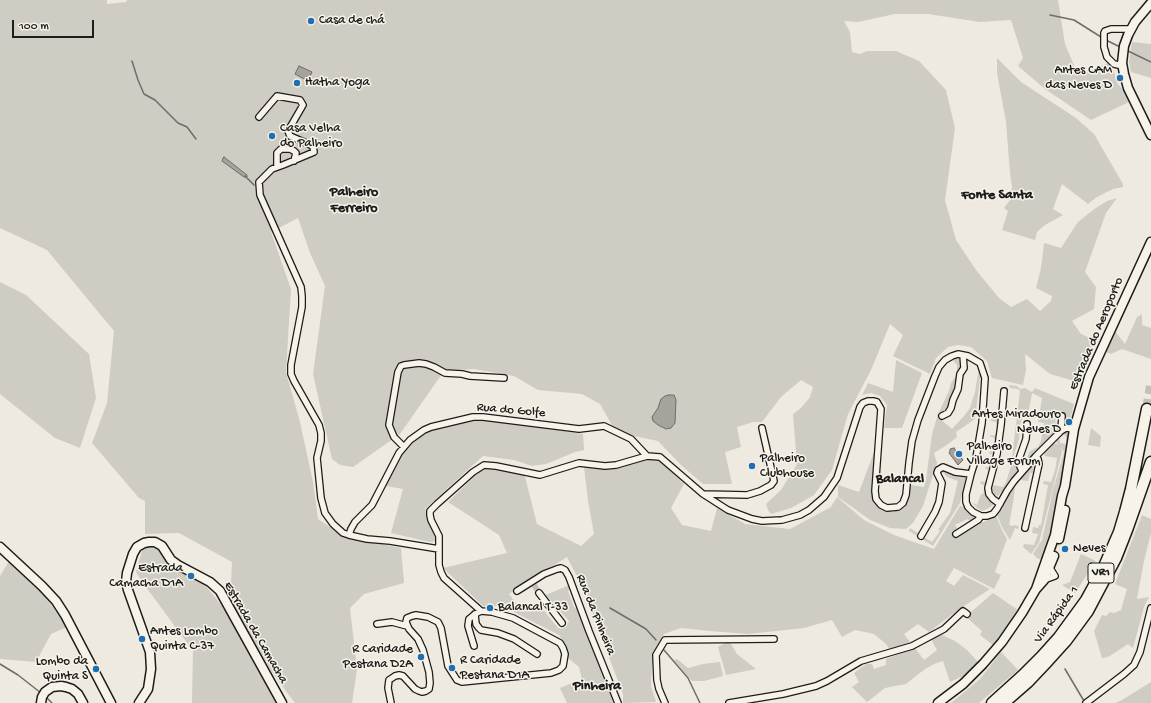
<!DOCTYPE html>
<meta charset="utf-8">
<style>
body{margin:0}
#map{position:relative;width:1151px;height:703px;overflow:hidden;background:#eeeae0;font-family:"Gochi Hand",sans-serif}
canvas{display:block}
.scale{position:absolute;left:12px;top:20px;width:82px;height:18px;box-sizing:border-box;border:2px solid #1c1c1c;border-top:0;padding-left:5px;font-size:12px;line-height:14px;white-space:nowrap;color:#1c1c1c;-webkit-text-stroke:3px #f7f3e8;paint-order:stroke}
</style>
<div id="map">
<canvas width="1151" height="703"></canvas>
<div class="scale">100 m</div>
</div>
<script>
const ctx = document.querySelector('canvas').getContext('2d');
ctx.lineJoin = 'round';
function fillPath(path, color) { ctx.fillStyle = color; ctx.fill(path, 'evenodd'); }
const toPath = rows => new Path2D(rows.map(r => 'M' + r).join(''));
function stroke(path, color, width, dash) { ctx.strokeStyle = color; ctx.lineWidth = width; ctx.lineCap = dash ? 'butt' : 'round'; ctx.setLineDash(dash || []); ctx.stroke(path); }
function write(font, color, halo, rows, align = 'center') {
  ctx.font = font + ' "Gochi Hand",sans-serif'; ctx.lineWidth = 3; ctx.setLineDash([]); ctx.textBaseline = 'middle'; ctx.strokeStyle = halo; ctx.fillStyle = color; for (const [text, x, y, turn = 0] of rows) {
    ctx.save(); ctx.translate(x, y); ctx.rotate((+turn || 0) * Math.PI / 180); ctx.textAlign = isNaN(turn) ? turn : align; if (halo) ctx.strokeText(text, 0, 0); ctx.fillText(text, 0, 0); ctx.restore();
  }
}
fillPath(toPath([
 [0,0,107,0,107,4,126,2,127,0,1058,0,1065,44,1078,75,1108,63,1114,71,1117,83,1125,92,1129,102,1091,120,1045,89,1018,66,1023,58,1011,20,980,22,928,14,895,14,858,22,844,21,850,32,852,52,860,54,867,51,896,51,919,61,946,90,955,128,945,200,956,240,976,270,999,298,1011,307,1027,299,1040,311,1051,301,1052,296,1036,288,1041,268,1044,243,1061,248,1078,222,1093,210,1107,201,1117,198,1106,213,1085,272,1096,287,1094,309,1072,321,1081,334,1094,340,1078,382,1050,374,1025,354,1026,370,1023,385,992,378,987,361,971,347,958,345,948,347,936,358,930,374,893,356,903,335,890,324,871,370,848,414,832,470,814,495,791,508,771,514,768,510,766,504,781,490,797,464,793,414,801,408,810,397,813,387,801,380,781,397,762,422,753,422,737,427,741,447,725,452,732,484,703,484,681,465,658,441,629,435,613,427,600,404,582,394,538,390,514,376,474,369,444,371,400,434,353,467,340,465,332,459,313,374,325,286,310,253,298,218,271,232,291,289,286,372,300,422,313,482,318,519,343,536,401,548,404,583,364,594,350,608,357,669,352,703,295,703,274,675,230,604,232,562,179,533,145,534,145,501,139,498,92,443,107,403,114,331,47,250,0,228],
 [1132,42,1151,44,1151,78,1131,72,1129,62],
 [997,58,1021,82,1076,118,1094,134,1123,184,1123,187,1113,189,1097,197,1088,204,1062,184,1053,209,1063,215,1045,225,1037,232,1035,240,1002,230,1008,211,1004,208,1010,200,1012,187,1010,173,1006,122,997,73],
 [0,282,26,295,89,354,96,398,80,448,55,438,0,394],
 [1142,314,1142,325,1151,328,1151,359,1122,349,1111,354,1106,352,1115,331,1125,344,1137,317],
 [957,358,960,358,961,368,955,388,951,395,948,407,945,411,941,413,939,418,952,429,964,416,970,408,975,392,979,367,983,378,980,378,975,419,956,432,957,437,947,445,934,453,937,463,936,468,937,476,933,475,923,506,913,523,906,529,890,528,870,520,838,497,838,485,859,492,876,447,872,499,881,510,893,512,902,506,907,499,911,485,924,487,926,480,932,434,938,414,949,391,951,383,957,374,957,365,953,360],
 [896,360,922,373,902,428,884,428,887,405,880,396,871,393,862,395,868,383,893,392],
 [1009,385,1017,386,1020,389,1025,388,1032,392,1035,388,1074,404,1070,420,1066,425,1065,426,1063,424,1063,415,1057,414,1055,422,1060,423,1059,427,1025,462,1030,451,1038,447,1041,441,1044,423,1038,422,1042,398,1032,393,1028,415,1024,416,1021,421,1019,439,1013,458,1014,464,1018,464,1019,469,998,496,994,494,992,488,993,485,1003,487,1006,482,1011,466,1020,391,1018,389,1010,388],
 [481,418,583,434,584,450,575,452,546,464,532,466,514,460,483,456,425,509,436,537,435,541,430,542,391,533,403,489,386,486,405,449,427,431],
 [991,419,997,419,1000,420,997,447,987,486,994,503,993,505,989,508,982,511,977,508,972,502,977,505,981,494,983,494,985,486,980,483,981,481,985,482,989,473,988,470,985,468,985,467,989,467,993,455,989,453,990,451,993,452,995,449,996,441,993,437,990,437,991,435,994,436,997,432,997,428,996,422,991,421],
 [1091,428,1101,436,1100,447,1088,445],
 [1066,432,1068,433,1068,436,1063,482,1056,517,1045,559,1038,559,1033,554,1042,540,1053,490,1064,452,1061,448,1062,452,1039,543,1031,554,1023,547,1024,544,1034,545,1038,534,1032,533,1033,527,1038,528,1039,525,1041,525,1048,485,1043,484,1044,481,1051,482,1055,470,1057,458,1045,456,1044,452,1054,443,1059,445,1056,442,1058,438,1060,435,1063,433,1063,436,1059,436,1060,443,1066,444,1066,438,1064,433],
 [645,457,658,458,684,484,671,508,682,525,711,531,717,508,745,524,790,529,831,507,837,497,864,520,894,535,934,549,960,506,965,507,975,518,974,520,971,521,967,519,955,525,957,528,953,534,956,537,962,532,996,516,1002,530,1007,539,995,572,1001,575,994,589,954,568,946,581,954,586,963,575,990,589,961,608,929,632,918,624,904,634,910,642,890,650,886,644,874,634,855,630,842,637,832,620,804,628,748,634,710,631,681,628,664,634,652,666,651,686,656,702,623,703,623,694,607,652,583,588,567,557,509,594,521,610,537,602,558,628,562,629,566,627,569,621,546,595,569,585,571,587,568,591,574,607,577,609,612,694,613,703,567,703,560,688,582,679,579,667,568,658,567,652,563,641,559,635,502,606,483,606,443,568,507,553,499,535,448,502,485,466,524,473,537,524,581,546,594,534,588,501,584,467,603,469,613,468],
 [1034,464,1033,473,1030,473,1028,481,1020,480,1015,487,1013,503,1009,525,1013,526,1014,525,1019,526,1018,529,1015,528,1010,540,1002,527,997,515,1002,510,1010,492,1023,474],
 [943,468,966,475,965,485,960,503,933,546,909,531,910,528,932,542,940,531,938,530,950,513,958,481,947,477,942,471],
 [1142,515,1151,519,1151,533,1144,561,1137,599,1149,597,1144,607,1133,648,1128,644,1108,657,1102,658,1094,631,1102,615,1106,616,1110,612,1114,613,1121,610,1127,589,1115,584],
 [151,545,158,548,167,562,201,580,222,606,286,703,192,703,193,651,143,583,136,572,143,547],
 [1081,554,1096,561,1075,593,1062,585,1070,582],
 [9,561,44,595,67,627,51,634,36,662,0,659,0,576],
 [993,593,1018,610,994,646,980,635,982,631,967,618,971,612],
 [942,635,955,641,967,650,978,662,963,676,950,682,943,661,934,664,925,669,906,684,885,688,867,702,852,687,859,682,854,673,866,664,872,664,874,669,886,665,886,659,915,648,924,660,937,650,931,639],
 [729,641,737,654,756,669,726,675,718,647],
 [1001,652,1018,670,979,703,951,703,980,679],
 [677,659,688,668,703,664,720,662,723,676,704,681,692,681,674,660],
 [1151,682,1151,703,1115,703,1122,700]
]), '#cfccc3');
const water = toPath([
 [299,66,312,72,308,81,295,74,299,66],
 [224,157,247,175,247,177,244,177,222,161,223,158,224,157],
 [669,395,674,395,676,400,675,423,671,428,666,429,658,425,653,421,652,417,658,408,661,399,665,396,669,395],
 [954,448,963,460,958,465,949,453,950,451,950,449,954,448]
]);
fillPath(water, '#a6a39d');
stroke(water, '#6f6d69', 1);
stroke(toPath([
 [1050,15,1074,20,1101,37],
 [1106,40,1120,47],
 [1126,50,1151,62],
 [132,61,138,80,144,94,155,100,178,123,187,127,196,139],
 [245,176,254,185],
 [610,608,646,629,656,640],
 [664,650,688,678,700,703],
 [0,664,18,675,41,693],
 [1065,669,1084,701],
 [45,696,52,703]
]), '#6f6d69', 1.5);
stroke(toPath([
 [534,585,539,593]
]), '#c4c1b9', 5.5, [5.5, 3]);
stroke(toPath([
 [1147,409,1151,386]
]), '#c4c1b9', 10, [10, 5]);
const street = toPath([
 [1123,66,1114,64,1107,57,1104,47,1104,33,1105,31,1111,29,1131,29],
 [259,117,277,96,300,100,303,105,288,131,290,136,313,146,314,152,283,165,272,169,259,182,260,195,301,287,302,296,302,307,291,365,291,374,294,381,319,425,321,433,321,441,317,458,321,498,325,513,333,524,343,533,349,535,367,539,390,541,439,549],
 [277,167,277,153,281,149,290,149,294,151,296,153,294,161],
 [942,416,948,413,951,408,953,400,958,389,960,374,964,368,963,355],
 [1061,431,1062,416],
 [404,447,394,437,389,425,398,372,401,366,404,365,419,363,426,364,434,367,445,373,462,374,470,376,504,378],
 [1022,471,1019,464,1019,459,1026,439,1027,424],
 [703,494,728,510,752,519,762,521,782,520,800,515,809,510,824,497,837,478,860,407,863,403,868,401,873,401,877,402,881,409,875,491,876,499,881,505,887,508,898,507,903,503,906,495,909,463,912,441,918,420,935,376,939,367,945,360,952,356,958,354,968,356,980,363,985,378,982,423,976,458,971,474,966,494,966,502,968,507,973,512,981,516,987,516,993,514,997,509,1007,491,1014,481,1036,456,1061,431,1066,428,1074,429],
 [1000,504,993,499,989,494,988,488,997,454,1001,425,1004,391],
 [1025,528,1039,464,1038,459,1036,456],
 [956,534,978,520,981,516],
 [349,535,351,529,355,522,372,505,399,453,404,447,410,440,424,430,431,427,473,417,483,417,579,429,604,426,631,439,647,456],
 [921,536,935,512,939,502,942,483,937,473,938,470,943,467,955,472,971,474],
 [1044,580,1055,576,1050,568],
 [517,591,544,574,557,569,561,568,565,570,569,577,589,631,618,703],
 [539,593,562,623],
 [481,611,444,578,441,572,439,565,439,536,431,520,430,515,430,511,437,504,473,472,484,465,496,466,540,475,579,463,605,466,616,465,647,456,660,457,703,494,747,495,760,491,771,485,774,481,762,428],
 [475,614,476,624,479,628,481,630,498,633,514,639,537,654],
 [377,624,392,622,407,626],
 [391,703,388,688,389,680,395,676,399,675,403,676,415,689,419,691,422,692,426,691,429,689,430,683,429,672,423,650,418,639,409,629,406,622,407,618,412,616,416,615,428,617,438,622,441,628,448,666,457,680,462,682,551,673,559,670,563,666,565,654,563,648,560,643,513,618,492,612,481,611,475,614,469,619,468,626,474,646],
 [665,703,659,689,657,680,656,655,665,640,774,639],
 [729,703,783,694,816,686,827,681,861,661,912,646,944,629,963,611,967,614],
 [1086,703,1124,674,1134,665,1140,652,1151,608]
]);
const secondary = toPath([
 [1151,3,1135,22,1128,35,1124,46,1122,63,1124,74,1128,88,1151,135],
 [1059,539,1065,510],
 [0,547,42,586,56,601,65,615,111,703],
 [1036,589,1055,535,1062,496,1065,486,1074,429,1089,377,1151,242],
 [41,703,42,697,45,692,52,687,61,686,66,687,72,689,78,694,83,703],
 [139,703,148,689,151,669,150,652,128,590,126,582,127,573,133,554,137,547,144,543,149,542,155,542,162,546,171,560,178,565,210,582,220,591,282,703],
 [938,703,963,684,983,664,1002,642,1022,613,1036,589,1044,580,1054,556]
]);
const highway = toPath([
 [992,703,1023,675,1041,657,1059,637,1086,600,1102,571,1119,532,1125,512,1131,489,1147,409],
 [1004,703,1028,682,1046,663,1066,641,1088,611,1116,558,1127,530,1151,462]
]);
stroke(street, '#1c1c1c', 8);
stroke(secondary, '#1c1c1c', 11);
stroke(highway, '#1c1c1c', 13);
stroke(street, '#f7f3e8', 5.5);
stroke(secondary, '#f7f3e8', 8);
stroke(highway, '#f7f3e8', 10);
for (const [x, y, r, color] of [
 [311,21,4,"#1f6fb2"],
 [1120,78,4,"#1f6fb2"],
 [297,83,4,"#1f6fb2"],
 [272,136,4,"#1f6fb2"],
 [1069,422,4,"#1f6fb2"],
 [959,454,4,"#1f6fb2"],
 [752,466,4,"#1f6fb2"],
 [1065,549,4,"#1f6fb2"],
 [191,576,4,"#1f6fb2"],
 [490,608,4,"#1f6fb2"],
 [142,639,4,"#1f6fb2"],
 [421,657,4,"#1f6fb2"],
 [452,668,4,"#1f6fb2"],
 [96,669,4,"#1f6fb2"]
]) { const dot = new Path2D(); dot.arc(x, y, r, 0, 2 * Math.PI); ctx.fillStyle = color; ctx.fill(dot); stroke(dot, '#f7f3e8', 1.5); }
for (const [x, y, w] of [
 [1101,573,26]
]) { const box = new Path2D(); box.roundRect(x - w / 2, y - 10, w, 20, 3); ctx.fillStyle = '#f7f3e8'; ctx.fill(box); stroke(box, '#1c1c1c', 1); }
write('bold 12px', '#1c1c1c', null, [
 ["VR1",1101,573]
]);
write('13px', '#1c1c1c', '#f7f3e8', [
 ["Casa de chá",319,21],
 ["Antes CAM",1112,71,"right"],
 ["das Neves D",1112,86,"right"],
 ["Hatha Yoga",305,83],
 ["Casa Velha",280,129],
 ["do Palheiro",280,144],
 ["Antes Miradouro",1061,415,"right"],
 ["Neves D",1061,430,"right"],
 ["Palheiro",967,447],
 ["Village Forum",967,462],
 ["Palheiro",760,459],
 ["Clubhouse",760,474],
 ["Neves",1073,549],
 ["Estrada",183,569,"right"],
 ["Camacha D1A",183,584,"right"],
 ["Balancal T-33",498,608],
 ["Antes Lombo",150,632],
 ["Quinta C-37",150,647],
 ["R Caridade",413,650,"right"],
 ["Pestana D2A",413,665,"right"],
 ["R Caridade",460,661],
 ["Pestana D1A",460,676],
 ["Lombo da",88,662,"right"],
 ["Quinta S",88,677,"right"]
], 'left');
write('13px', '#1c1c1c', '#f7f3e8', [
 ["Estrada do Aeroporto",1097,334,-67],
 ["Rua do Golfe",511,411,5],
 ["Rua da Pinheira",595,615,68],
 ["Via Rápida 1",1057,615,-54],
 ["Estrada da Camacha",255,633,60]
]);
write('bold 14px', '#1c1c1c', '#f7f3e8', [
 ["Palheiro",354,193],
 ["Ferreiro",354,209],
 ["Fonte Santa",997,196],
 ["Balancal",900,480],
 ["Pinheira",597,687]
]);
</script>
